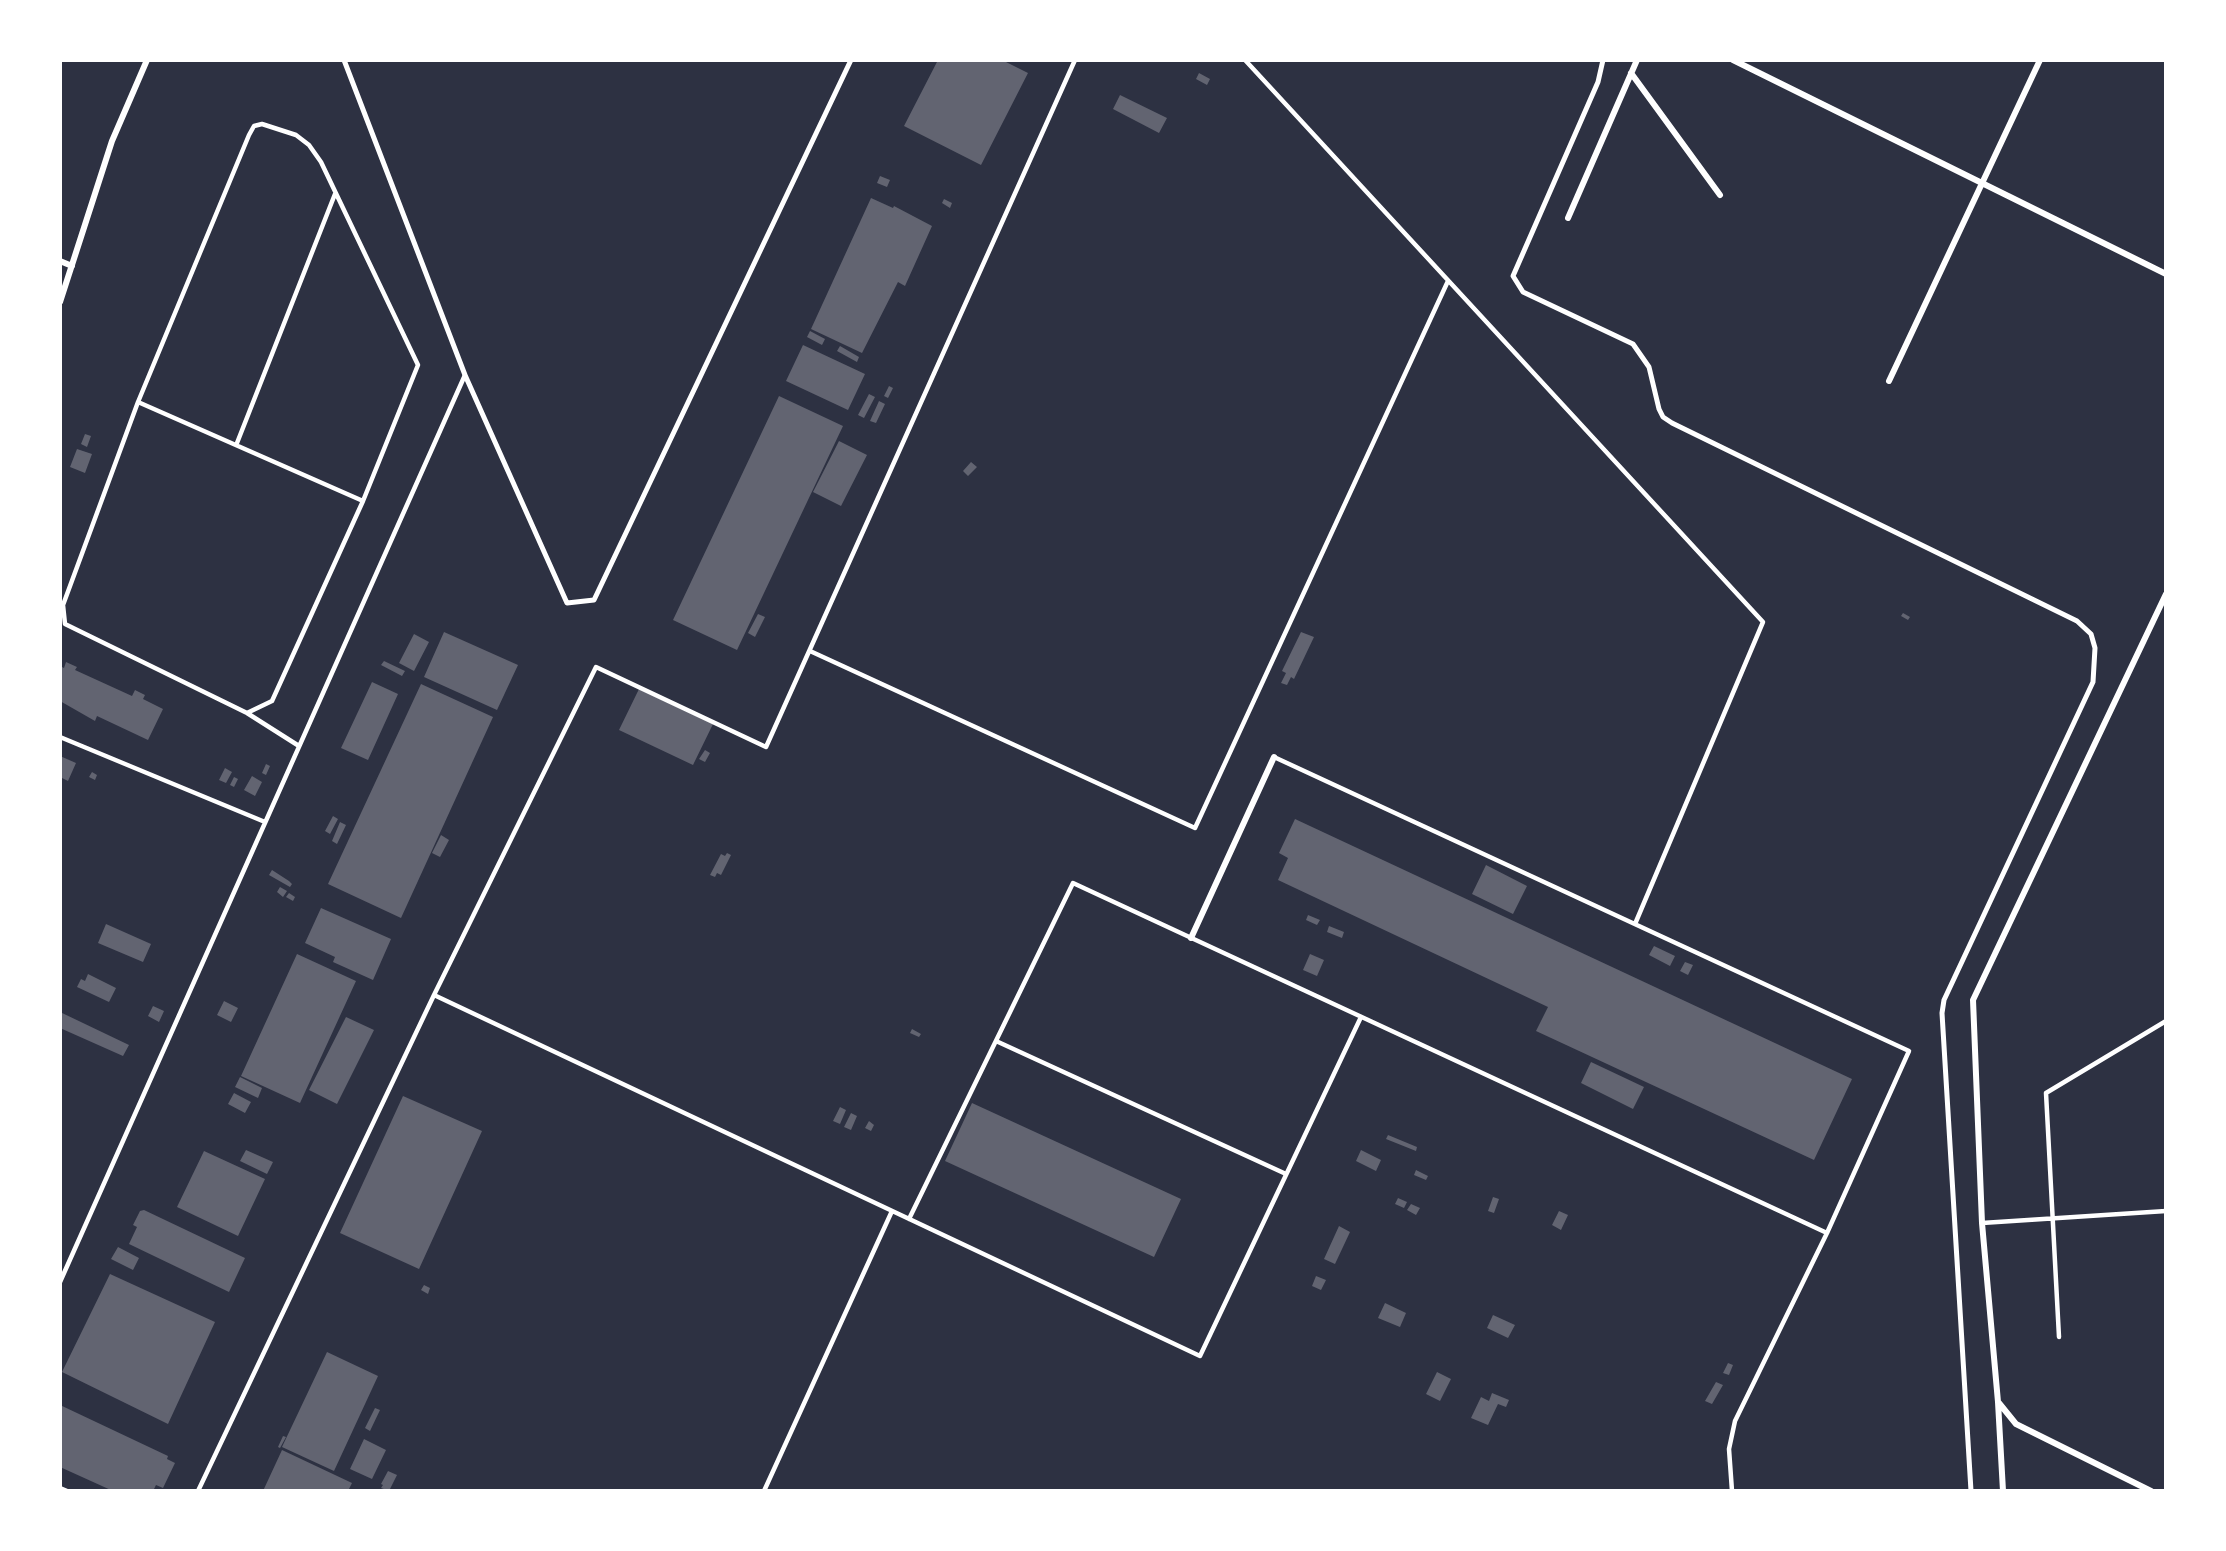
<!DOCTYPE html>
<style>
body{margin:0}
#map{position:relative;width:2226px;height:1551px;overflow:hidden;background:#2d3142;font-family:Roboto,sans-serif}
canvas{display:block}
.frame{position:absolute;inset:0;border:62px solid #fff;pointer-events:none}
</style>
<div id="map">
<canvas width="2226" height="1551"></canvas>
<div class="frame"></div>
</div>
<script>
const ctx = document.querySelector('canvas').getContext('2d');
ctx.lineJoin = 'round';
function fillPath(path, color) { ctx.fillStyle = color; ctx.fill(path, 'evenodd'); }
const toPath = rows => new Path2D(rows.map(r => 'M' + r).join(''));
function stroke(path, color, width, dash) { ctx.strokeStyle = color; ctx.lineWidth = width; ctx.lineCap = dash ? 'butt' : 'round'; ctx.setLineDash(dash || []); ctx.stroke(path); }
fillPath(toPath([
 [938,60,1002,60,1028,73,981,165,904,126],
 [1199,73,1210,79,1207,85,1196,79],
 [1120,95,1167,118,1159,133,1113,109],
 [880,176,890,180,887,187,877,183],
 [871,198,893,208,894,206,932,226,905,286,898,282,862,353,811,329],
 [944,199,952,203,950,208,942,203],
 [810,331,825,339,822,345,807,337],
 [803,345,865,374,848,410,786,381],
 [840,346,859,357,857,362,837,351],
 [889,386,893,388,888,398,884,396],
 [869,394,875,397,864,418,858,415],
 [779,396,843,426,737,650,673,620],
 [879,401,885,404,876,423,870,421],
 [85,434,91,436,87,447,81,444],
 [839,441,867,455,841,506,813,492],
 [77,449,92,454,85,473,70,467],
 [971,462,977,467,968,476,963,471],
 [1903,613,1910,617,1908,620,1901,616],
 [758,614,765,617,755,637,748,633],
 [444,632,518,665,497,710,424,677],
 [1301,632,1314,637,1294,679,1291,677,1287,685,1281,683,1286,673,1282,671],
 [414,634,429,642,414,671,399,663],
 [384,661,405,671,402,676,381,665],
 [66,662,77,667,75,670,132,696,135,690,145,695,143,699,163,709,148,740,97,716,95,721,60,701,60,666,64,668],
 [372,682,398,694,368,760,341,748],
 [421,684,493,717,401,918,328,884],
 [639,689,713,724,693,765,619,730],
 [705,750,710,753,705,762,699,759],
 [60,756,76,763,68,781,60,777],
 [266,764,270,766,266,775,262,773],
 [225,768,232,772,226,783,219,780],
 [92,772,97,775,95,780,89,777],
 [252,776,262,782,255,796,244,790],
 [234,777,238,779,234,787,230,785],
 [333,816,338,819,330,834,325,831],
 [1295,819,1852,1079,1814,1160,1536,1031,1548,1007,1278,880,1288,858,1279,853],
 [340,822,346,825,337,844,332,841],
 [441,835,449,840,440,857,432,853],
 [727,853,731,855,721,875,717,873,715,877,710,875,721,854,725,856],
 [1486,865,1527,886,1513,914,1472,894],
 [272,870,289,881,292,884,290,887,269,875],
 [280,887,287,891,283,897,277,892],
 [289,893,295,897,293,901,286,897],
 [321,908,391,939,373,980,333,962,335,957,305,943],
 [1308,915,1320,920,1317,925,1306,920],
 [106,924,151,944,143,962,98,943],
 [1329,926,1344,932,1342,938,1327,932],
 [1654,946,1675,956,1670,966,1649,955],
 [297,954,356,981,300,1103,241,1076],
 [1310,954,1324,960,1317,976,1303,970],
 [1685,962,1693,965,1688,975,1680,971],
 [88,974,116,988,109,1002,77,987,81,979,85,981],
 [224,1001,238,1008,231,1022,217,1015],
 [153,1006,164,1011,159,1022,148,1016],
 [60,1012,129,1045,123,1056,60,1028],
 [346,1017,374,1030,337,1104,309,1090],
 [912,1029,921,1034,919,1037,910,1033],
 [1591,1062,1644,1087,1633,1109,1581,1083],
 [240,1077,262,1088,258,1098,235,1087],
 [234,1093,251,1102,245,1113,228,1104],
 [403,1096,482,1131,419,1269,340,1233],
 [972,1103,1181,1199,1154,1257,945,1161],
 [840,1107,846,1110,840,1124,833,1121],
 [851,1113,857,1116,851,1130,844,1127],
 [869,1121,874,1125,871,1131,865,1128],
 [1388,1135,1417,1147,1416,1151,1386,1139],
 [246,1150,273,1162,267,1174,240,1161],
 [1361,1150,1381,1160,1376,1171,1356,1161],
 [204,1151,265,1179,238,1236,177,1207],
 [1416,1170,1428,1176,1426,1180,1414,1175],
 [1493,1197,1499,1199,1494,1213,1488,1211],
 [1398,1198,1407,1202,1404,1208,1395,1204],
 [1411,1204,1420,1208,1416,1215,1407,1210],
 [144,1210,245,1258,229,1292,129,1244,137,1227,133,1225,140,1211],
 [1559,1211,1568,1215,1561,1230,1552,1225],
 [1339,1226,1350,1232,1335,1264,1324,1259],
 [118,1247,139,1258,133,1270,111,1259],
 [110,1274,215,1322,168,1424,62,1372],
 [1316,1276,1326,1280,1321,1290,1312,1286],
 [424,1285,430,1288,428,1294,421,1290],
 [1385,1303,1406,1313,1400,1327,1378,1318],
 [1493,1315,1515,1325,1508,1338,1487,1328],
 [327,1352,378,1376,334,1471,282,1447],
 [1728,1363,1733,1365,1729,1375,1723,1373],
 [1437,1372,1451,1379,1440,1401,1426,1394],
 [1716,1382,1723,1385,1712,1404,1705,1401],
 [1492,1393,1509,1400,1506,1407,1498,1404,1488,1425,1471,1418,1481,1397,1489,1401],
 [60,1405,168,1456,167,1459,175,1463,163,1488,156,1485,153,1491,113,1491,60,1467],
 [375,1408,380,1410,370,1431,365,1428],
 [283,1436,286,1437,280,1448,278,1447],
 [364,1439,386,1450,372,1479,350,1469],
 [282,1450,352,1483,348,1491,263,1491],
 [388,1471,397,1475,389,1491,381,1488,383,1485,381,1484]
]), '#626471');
stroke(toPath([
 [1245,60,1763,622,1635,924],
 [138,402,363,501],
 [237,443,335,194],
 [810,651,1195,828,1448,281],
 [247,713,65,624,63,605,138,402,249,135,254,126,262,124,296,135,309,145,321,162,418,365,363,501,272,701,247,713,299,746],
 [60,737,265,822],
 [1274,757,1909,1051,1827,1233,1735,1421,1729,1449,1732,1491],
 [434,995,596,667,766,747,1075,60],
 [996,1041,1286,1174],
 [909,1219,1073,883,1827,1233],
 [1982,1223,2166,1211],
 [60,1282,465,375],
 [2059,1337,2046,1093,2166,1021],
 [60,1488,67,1491],
 [198,1491,434,995,1200,1356,1361,1017],
 [764,1491,892,1211]
]), '#fff', 4.5);
stroke(toPath([
 [344,60,465,375,567,603,594,600,851,60],
 [1603,60,1598,82,1513,276,1523,292,1633,344,1649,367,1659,409,1663,417,1672,423,2077,621,2091,634,2095,648,2093,682,1944,1000,1942,1013,1971,1491]
]), '#fff', 5);
stroke(toPath([
 [1733,60,2166,274],
 [1631,73,1720,195],
 [1568,218,1637,60],
 [60,261,72,266],
 [60,302,112,141,147,60],
 [1889,381,2040,60],
 [1191,938,1274,757],
 [1999,1403,2016,1424,2151,1491],
 [2003,1491,1998,1402,1982,1223,1973,1000,2166,594]
]), '#fff', 6);
</script>
